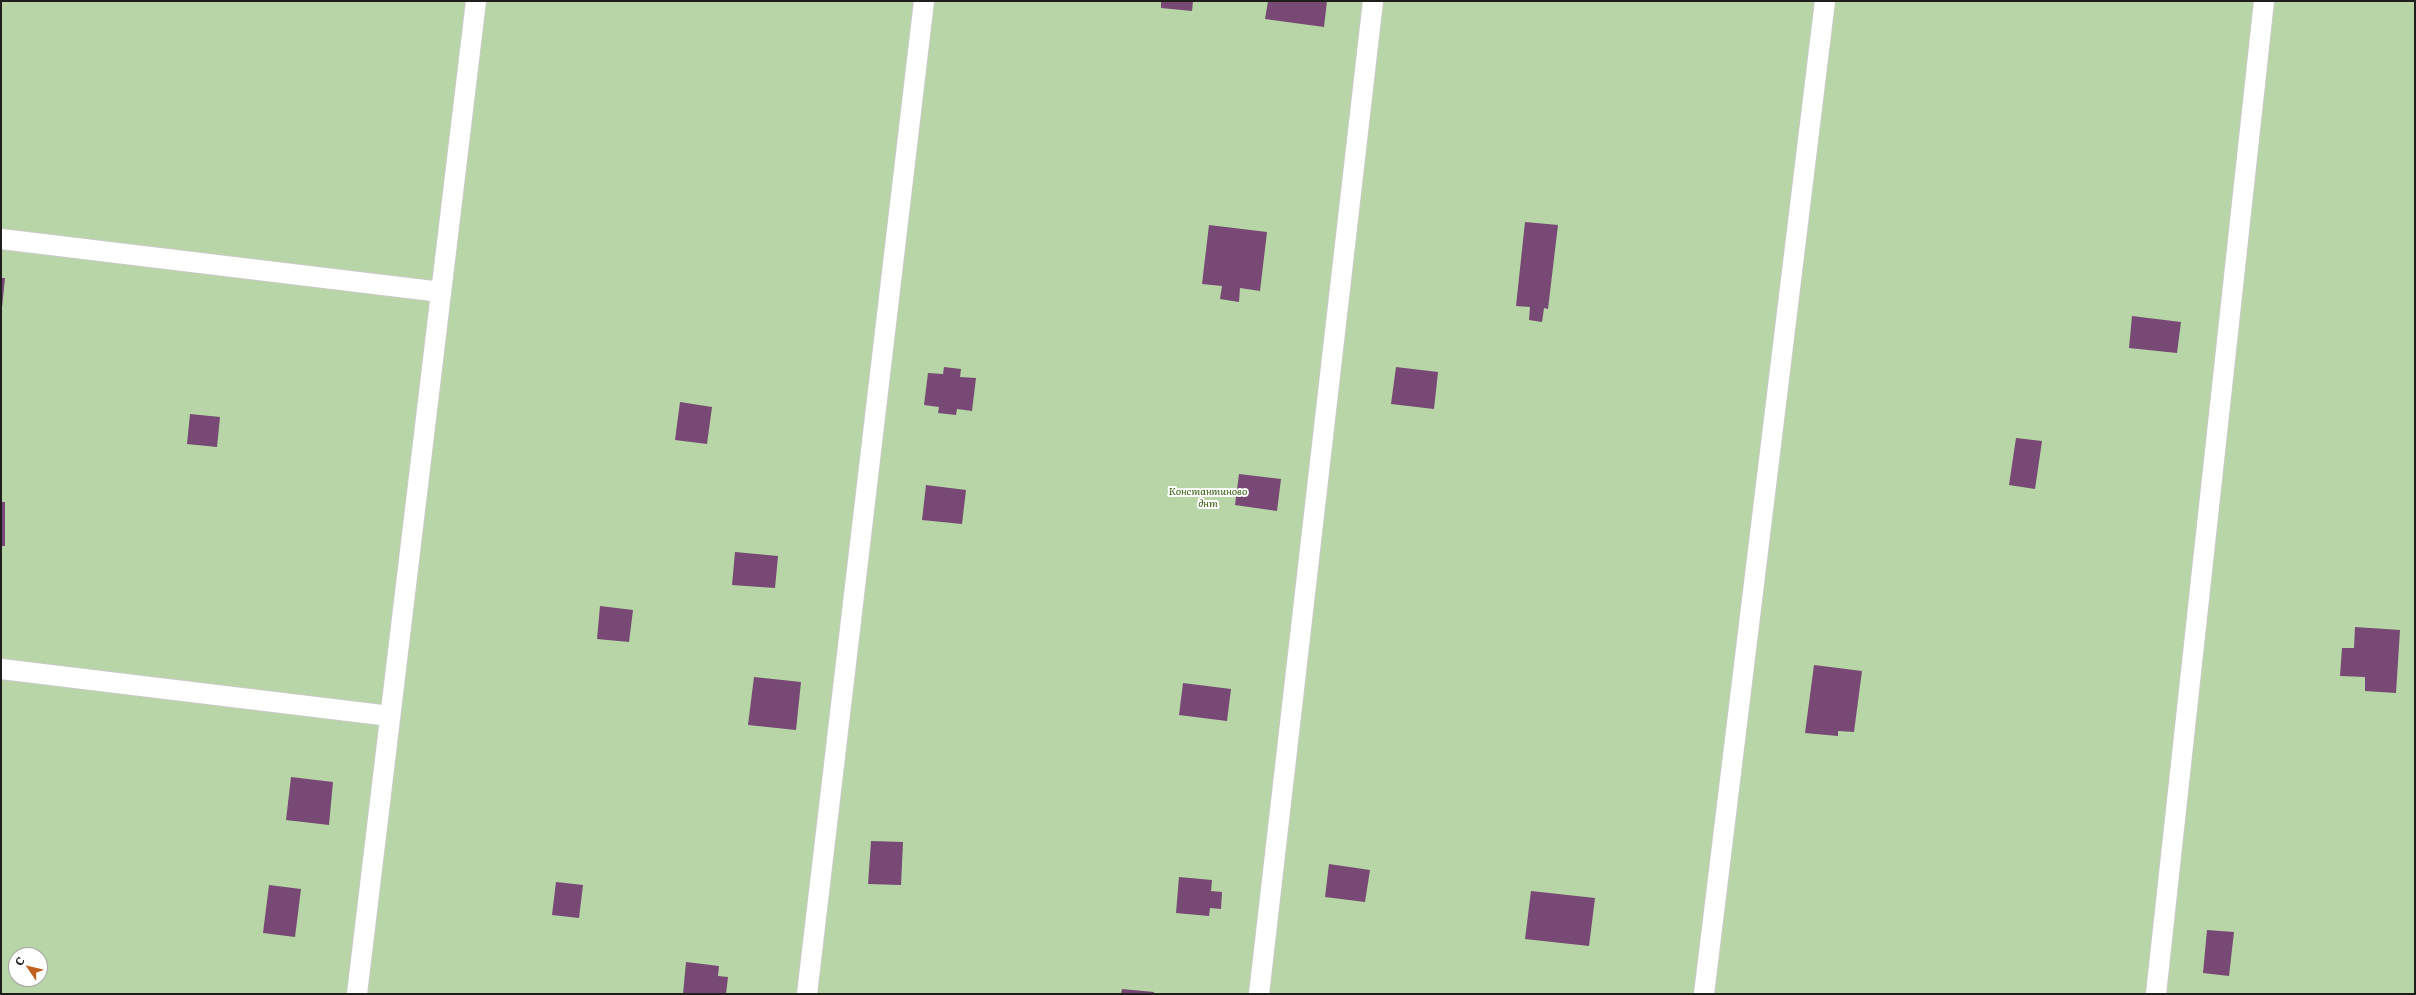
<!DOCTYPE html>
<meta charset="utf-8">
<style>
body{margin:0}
#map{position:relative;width:2416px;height:995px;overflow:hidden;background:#f6f4f1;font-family:Literata,serif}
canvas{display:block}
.frame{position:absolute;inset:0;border:2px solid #1f1e1d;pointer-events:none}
.north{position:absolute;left:8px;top:947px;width:40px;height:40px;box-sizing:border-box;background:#fff;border:1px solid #a5a5a5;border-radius:50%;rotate:305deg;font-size:11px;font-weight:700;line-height:16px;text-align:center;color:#1f1e1d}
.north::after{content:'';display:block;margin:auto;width:14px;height:18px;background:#c1601e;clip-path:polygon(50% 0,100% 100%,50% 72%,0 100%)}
</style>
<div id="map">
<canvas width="2416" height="995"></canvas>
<div class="frame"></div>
<div class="north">С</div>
</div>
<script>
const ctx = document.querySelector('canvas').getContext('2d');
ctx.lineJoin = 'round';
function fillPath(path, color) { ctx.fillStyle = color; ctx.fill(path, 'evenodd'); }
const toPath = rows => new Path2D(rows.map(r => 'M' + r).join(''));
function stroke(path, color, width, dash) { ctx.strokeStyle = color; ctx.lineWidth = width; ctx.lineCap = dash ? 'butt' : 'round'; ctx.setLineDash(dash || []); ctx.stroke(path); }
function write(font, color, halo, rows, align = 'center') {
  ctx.font = font + ' Literata,serif'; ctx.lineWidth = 4; ctx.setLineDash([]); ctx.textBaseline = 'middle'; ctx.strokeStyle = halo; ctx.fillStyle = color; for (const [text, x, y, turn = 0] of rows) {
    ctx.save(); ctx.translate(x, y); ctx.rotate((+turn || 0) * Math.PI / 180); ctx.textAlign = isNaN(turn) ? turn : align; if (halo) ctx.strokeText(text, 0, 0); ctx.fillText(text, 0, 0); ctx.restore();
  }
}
fillPath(toPath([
 [1,1,2415,1,2415,994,1,994],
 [16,955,40,955,40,979,16,979]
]), '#b7d5a7');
fillPath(toPath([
 [1161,1,1193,1,1192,11,1161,8],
 [1268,1,1327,1,1324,27,1265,19],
 [1525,222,1558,225,1548,309,1544,308,1542,322,1529,320,1530,307,1516,306],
 [1209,225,1267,232,1260,291,1240,288,1239,302,1220,299,1222,286,1202,284],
 [1,278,5,278,2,308,1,308],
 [2132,316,2181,322,2177,353,2129,348],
 [944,367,961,369,960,377,976,378,972,411,957,409,956,415,938,413,939,407,924,405,928,373,943,374],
 [1396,367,1438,372,1434,409,1391,404],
 [680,402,712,407,707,444,675,440],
 [190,414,220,417,217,447,187,444],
 [2016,438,2042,441,2035,489,2009,485],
 [1239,474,1281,479,1277,511,1235,505],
 [926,485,966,490,962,524,922,520],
 [1,502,5,502,5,546,1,546],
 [735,552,778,556,775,588,732,585],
 [600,606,633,610,629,642,597,639],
 [2355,627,2400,630,2396,693,2365,691,2365,677,2340,676,2342,648,2354,648],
 [1814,665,1862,671,1854,732,1838,731,1838,736,1805,733],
 [754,677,801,682,796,730,748,725],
 [1183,683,1231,689,1227,721,1179,715],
 [291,777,333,782,329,825,286,820],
 [871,841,903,842,901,885,868,884],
 [1329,864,1370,870,1365,902,1325,897],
 [1179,877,1212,880,1211,891,1222,892,1221,909,1210,908,1209,916,1176,913],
 [556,882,583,885,579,918,552,915],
 [269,885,301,889,295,937,263,933],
 [1531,891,1595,898,1589,946,1525,939],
 [2207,930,2234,932,2229,976,2203,973],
 [686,962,719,966,718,976,728,977,726,994,683,994],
 [1122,989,1154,992,1154,994,1121,994]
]), '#774974');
const service = toPath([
 [1,239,441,292],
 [1,669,390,716],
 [357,994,476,1],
 [807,994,924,1],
 [1259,994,1373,1],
 [1704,994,1825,1],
 [2156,994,2264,1]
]);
stroke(service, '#cccac7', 22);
stroke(service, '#fff', 20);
write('italic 10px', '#2e5903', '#fff', [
 ["Константиново",1208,492],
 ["днт",1208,504]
]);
</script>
